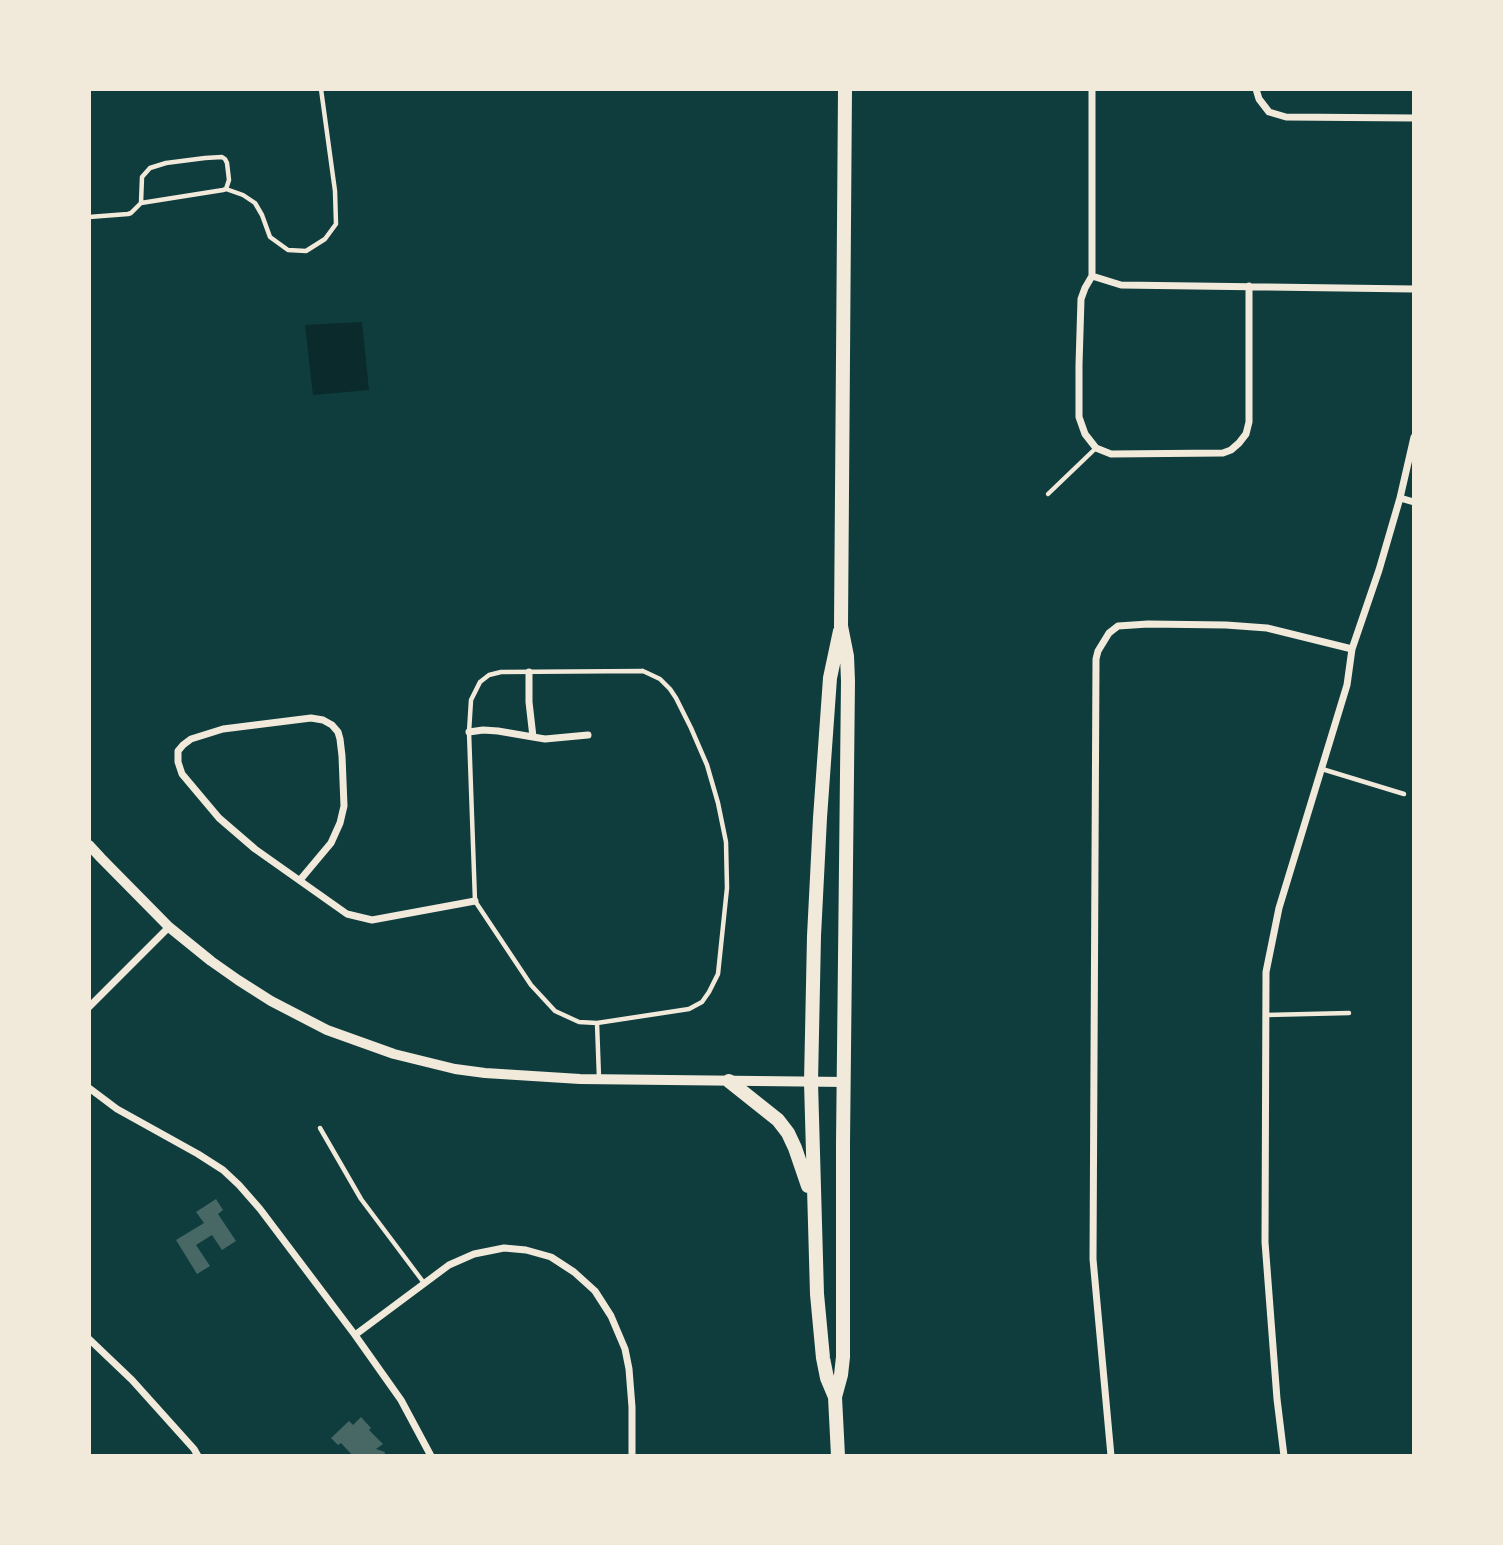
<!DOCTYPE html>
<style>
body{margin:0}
#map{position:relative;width:1503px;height:1545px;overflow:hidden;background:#0f3d3e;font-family:Helvetica,sans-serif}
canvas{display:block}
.frame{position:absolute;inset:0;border:91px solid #f1e9da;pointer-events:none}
</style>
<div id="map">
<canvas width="1503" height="1545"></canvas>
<div class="frame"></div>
</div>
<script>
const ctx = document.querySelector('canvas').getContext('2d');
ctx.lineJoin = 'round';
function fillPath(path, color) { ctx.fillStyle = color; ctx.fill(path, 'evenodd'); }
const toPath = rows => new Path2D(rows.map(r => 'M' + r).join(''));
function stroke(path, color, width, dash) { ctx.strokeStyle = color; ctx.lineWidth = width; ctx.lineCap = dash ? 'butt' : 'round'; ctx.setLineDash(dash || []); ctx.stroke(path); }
fillPath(toPath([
 [362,322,369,390,313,395,305,325]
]), '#0a2a2b');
fillPath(toPath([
 [216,1199,223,1210,218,1214,236,1241,222,1250,212,1235,196,1245,210,1266,197,1274,176,1240,204,1223,196,1212],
 [361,1417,371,1428,369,1430,383,1444,376,1449,385,1452,384,1456,353,1456,341,1443,338,1445,331,1438,349,1421,353,1425]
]), '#486865');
stroke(toPath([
 [226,189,243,195,255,203,262,215,270,237,288,250,306,251,325,239,336,224,335,191,321,89],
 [89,217,128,214,131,213,141,203,223,190,226,189,229,180,227,163,225,159,222,157,205,158,166,163,150,168,142,177,141,203],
 [1048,494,1096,448],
 [643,671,660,679,670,689,676,698,691,728,707,765,718,803,726,842,727,888,718,974,709,992,702,1002,689,1009,597,1023,579,1022,555,1011,531,985,475,901,469,732,471,700,480,682,489,675,501,672,643,671],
 [1322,769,1404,794],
 [1266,1015,1349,1013],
 [597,1023,599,1078],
 [320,1128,361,1199,424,1283]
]), '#f1e9da', 4.5);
stroke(toPath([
 [1092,89,1092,276,1121,285,1414,289],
 [1256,89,1259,99,1269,112,1286,117,1414,118],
 [1092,276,1085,288,1081,299,1079,365,1079,417,1085,434,1096,448,1111,454,1223,453,1231,450,1239,443,1246,434,1249,422,1249,286],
 [1400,498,1414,502],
 [469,732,483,730,498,731,533,737,529,702,529,672],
 [533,737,545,739,588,735],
 [300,880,331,843,340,823,344,806,342,756,340,739,338,732,332,725,323,720,311,718,223,729,191,739,183,745,178,751,178,762,182,774,219,818,255,849,347,914,372,920,475,901],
 [89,1007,169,927],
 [89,1088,117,1109,198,1154,223,1170,239,1185,260,1209,355,1335,401,1400,431,1456],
 [355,1335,449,1265,474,1254,504,1248,526,1250,551,1257,574,1272,595,1291,611,1316,625,1349,629,1369,632,1407,632,1456],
 [89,1339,132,1380,194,1449,198,1456],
 [1111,1456,1093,1259,1096,659,1098,651,1109,633,1118,626,1148,624,1226,625,1267,628,1352,649],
 [1284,1456,1277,1399,1265,1242,1266,972,1279,908,1347,685,1352,649,1379,570,1400,498,1414,437]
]), '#f1e9da', 7);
stroke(toPath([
 [89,845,101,858,169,927,211,961,238,980,271,1001,327,1030,394,1054,455,1069,485,1073,580,1079,845,1082]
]), '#f1e9da', 10);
stroke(toPath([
 [729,1081,778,1120,788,1133,795,1148,808,1186],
 [835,1397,827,1378,823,1358,817,1294,811,1082,814,936,820,818,830,678,840,631],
 [838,1456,835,1397,841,1375,843,1357,843,1142,848,681,847,656,841,626,845,89]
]), '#f1e9da', 14);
</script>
